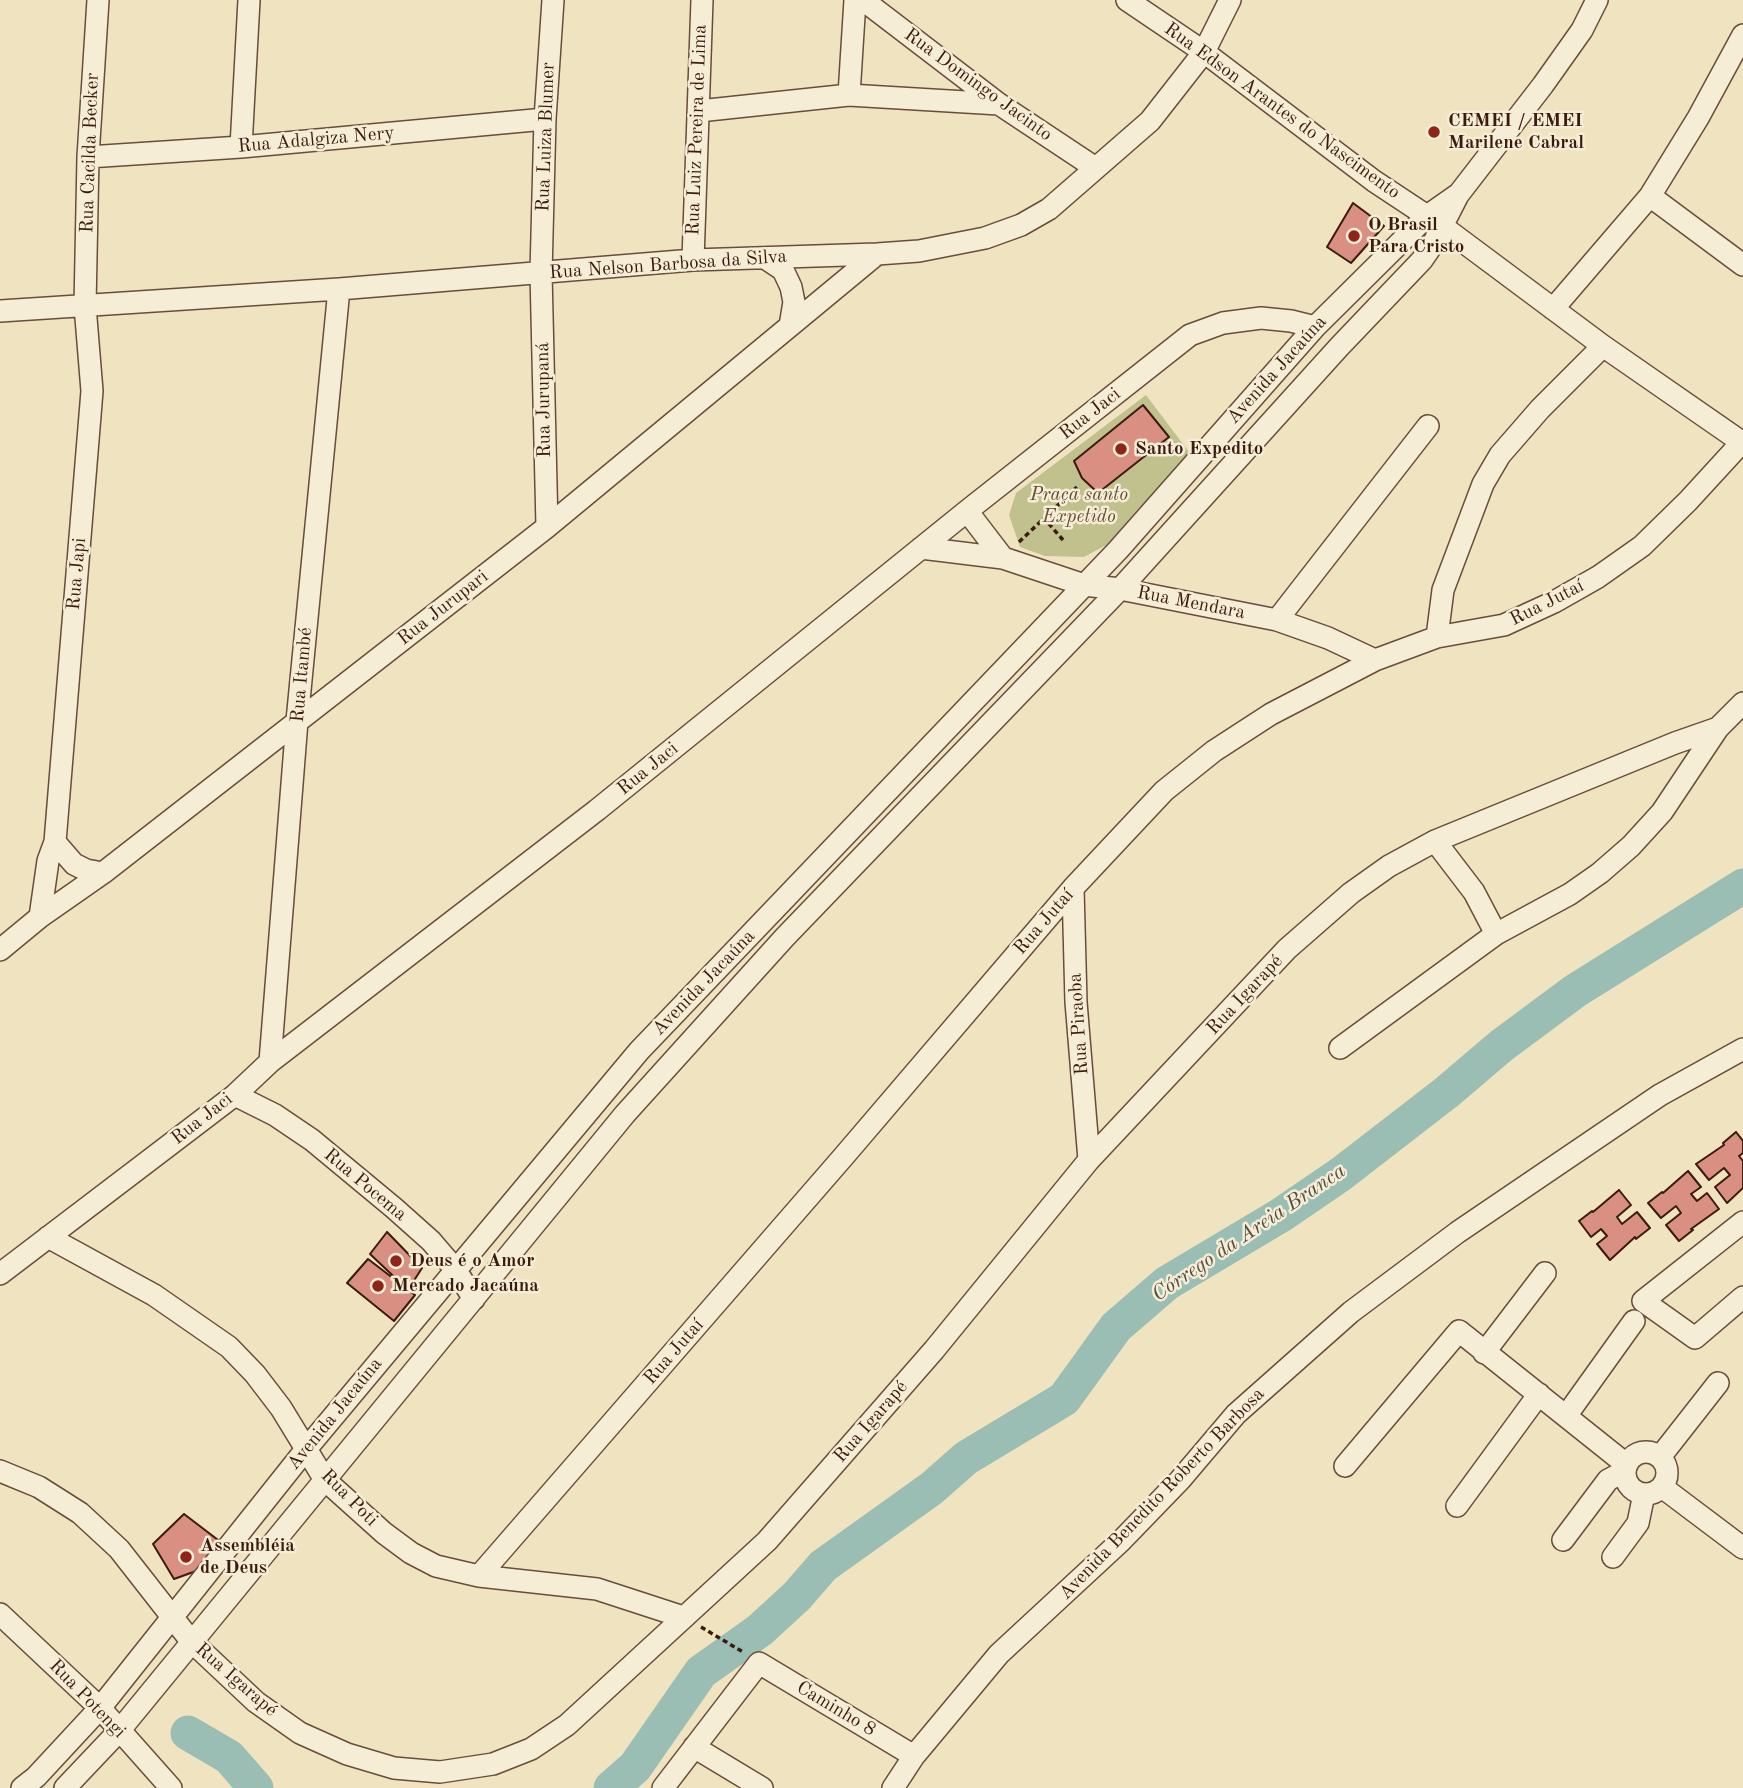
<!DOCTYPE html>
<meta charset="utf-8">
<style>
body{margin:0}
canvas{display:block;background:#f0e3c0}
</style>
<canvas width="1743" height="1788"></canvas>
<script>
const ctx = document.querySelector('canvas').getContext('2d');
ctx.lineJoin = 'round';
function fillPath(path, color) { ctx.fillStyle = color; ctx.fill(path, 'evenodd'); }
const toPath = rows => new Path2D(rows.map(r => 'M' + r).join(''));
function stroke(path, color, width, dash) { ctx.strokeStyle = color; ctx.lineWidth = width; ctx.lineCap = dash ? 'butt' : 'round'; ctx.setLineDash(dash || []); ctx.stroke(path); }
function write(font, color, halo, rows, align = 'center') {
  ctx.font = font + ' "Old Standard TT",serif'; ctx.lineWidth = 5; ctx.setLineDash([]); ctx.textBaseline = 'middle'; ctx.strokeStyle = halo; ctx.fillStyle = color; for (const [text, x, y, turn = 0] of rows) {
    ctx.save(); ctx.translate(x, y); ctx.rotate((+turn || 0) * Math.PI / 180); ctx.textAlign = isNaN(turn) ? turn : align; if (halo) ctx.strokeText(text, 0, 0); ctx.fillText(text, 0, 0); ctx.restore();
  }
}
fillPath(toPath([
 [1146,395,1192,456,1137,510,1110,543,1084,557,1045,556,1020,547,1009,515,1016,493]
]), '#c1c18d');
stroke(toPath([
 [188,1733,229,1757,256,1788],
 [611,1788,635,1767,701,1672,760,1630,797,1596,823,1566,932,1488,966,1458,1064,1399,1116,1327,1167,1283,1281,1215,1341,1174,1447,1092,1501,1046,1575,991,1743,886]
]), '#9abeb3', 35);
const building = toPath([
 [1353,203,1384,226,1351,263,1327,247,1353,203],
 [1143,405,1169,437,1098,493,1082,478,1074,461,1143,405],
 [1736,1132,1743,1141,1743,1153,1739,1156,1743,1161,1743,1188,1727,1203,1715,1187,1730,1175,1724,1168,1709,1180,1696,1164,1724,1145,1723,1143,1736,1132],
 [1688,1171,1701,1187,1691,1194,1697,1201,1707,1193,1719,1209,1691,1229,1693,1230,1679,1241,1666,1225,1681,1213,1676,1206,1661,1218,1648,1203,1662,1192,1663,1193,1688,1171],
 [1619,1190,1631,1205,1617,1217,1622,1224,1637,1212,1650,1228,1636,1239,1635,1237,1610,1260,1597,1244,1607,1236,1601,1229,1591,1237,1579,1221,1592,1211,1593,1212,1619,1190],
 [387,1232,422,1268,408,1290,370,1254,387,1232],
 [368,1259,415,1295,394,1321,347,1283,368,1259],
 [184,1514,222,1543,199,1570,174,1579,153,1544,184,1514]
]);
fillPath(building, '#d99082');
stroke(building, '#3a1b0e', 2);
const minor = toPath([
 [863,0,999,104,1094,167],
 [1127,0,1204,52,1374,181,1442,226,1603,346,1743,443],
 [849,95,855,0],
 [699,111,849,95,999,104],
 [241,147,249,0],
 [88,157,241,147,545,119],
 [1650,196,1743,265],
 [765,258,783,270,791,287,794,302,790,326],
 [693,260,702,0],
 [1553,309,1650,196,1698,118,1743,35],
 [0,311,339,289,693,260,877,254,919,251,985,238,1021,225,1049,209,1150,121,1204,52,1230,0],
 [967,511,1003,558],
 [547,527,541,273,545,119,553,0],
 [921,548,1003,558,1084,585,1120,589,1277,620,1328,638,1375,660],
 [1277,620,1428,426],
 [1437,637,1443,590,1483,484,1500,455,1540,409,1603,346],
 [1435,841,1474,892,1496,934],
 [55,842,74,864,86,870,103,873],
 [1073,888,1076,1002,1089,1160],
 [40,917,48,861,55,842,92,391,85,306,88,157,98,0],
 [0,950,40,917,103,873,547,527,877,254],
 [1340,1048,1496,934,1570,894,1600,873,1631,846,1662,812,1718,728,1743,703],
 [270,1062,297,721,339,289],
 [235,1095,275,1115,312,1140,394,1208,431,1241,455,1269,474,1299],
 [1743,1222,1643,1301,1695,1338,1743,1297],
 [48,1237,154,1295,229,1347,255,1374,281,1408,325,1480,384,1533,411,1553,436,1566,479,1576,597,1589,683,1617],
 [0,1274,235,1095,270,1062,597,810,967,511,1190,335,1223,323,1261,318,1291,321,1315,327],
 [1484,1353,1545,1273],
 [1566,1416,1634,1321],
 '1625 1473a21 21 0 1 1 42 0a21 21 0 1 1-42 0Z',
 [1660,1457,1718,1383],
 [1345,1466,1459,1331,1627,1465],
 [0,1471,39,1487,80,1513,119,1549,191,1641,256,1702,300,1733,347,1754,394,1768,440,1772,493,1764,531,1749,567,1725,767,1541,934,1350,1089,1160,1287,949,1351,893,1389,866,1435,841,1675,743,1718,728],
 [1662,1487,1743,1548],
 [1457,1506,1539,1394],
 [1563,1540,1608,1480,1625,1471],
 [1613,1557,1638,1523,1644,1494],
 [479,1576,844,1156,1073,888,1164,791,1214,751,1271,714,1375,660,1437,637,1504,625,1554,602,1598,577,1642,546,1688,501,1742,442],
 [0,1614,100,1708,171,1788],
 [694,1747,762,1788],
 [22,1788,36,1777,100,1708,307,1448,639,1051,1118,550,1315,327,1427,216,1457,195],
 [65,1788,119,1731,625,1114,785,937,1120,589,1339,347,1422,260,1433,244,1458,195,1543,85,1582,30,1597,0],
 [663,1788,759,1663,914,1756],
 [893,1788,914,1756,999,1654,1121,1541,1180,1480,1236,1414,1351,1312,1458,1232,1660,1095,1743,1049]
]);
stroke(minor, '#684d3a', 24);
stroke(toPath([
 [1043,517,1063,540],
 [1019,542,1077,487],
 [701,1627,743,1652]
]), '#3a1b0e', 3.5, [5, 3.5]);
stroke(minor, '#f5edd6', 21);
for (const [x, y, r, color] of [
 [1434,132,7,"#8f2418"],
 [1354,236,7,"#8f2418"],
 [1121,449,7,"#8f2418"],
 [396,1261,7,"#8f2418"],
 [378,1286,7,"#8f2418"],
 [186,1557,7,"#8f2418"]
]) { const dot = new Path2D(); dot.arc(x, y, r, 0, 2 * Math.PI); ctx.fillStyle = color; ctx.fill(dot); stroke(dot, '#f5edd6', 2.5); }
write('19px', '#3a1b0e', '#f5edd6', [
 ["Rua Domingo Jacinto",978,85,36],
 ["Rua Edson Arantes do Nascimento",1282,111,36],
 ["Rua Luiz Pereira de Lima",697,130,-88],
 ["Rua Luiza Blumer",546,137,-88],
 ["Rua Adalgiza Nery",316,140,-5],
 ["Rua Cacilda Becker",90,153,-88],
 ["Rua Nelson Barbosa da Silva",668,265,-4],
 ["Avenida Jacaúna",1277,370,-48],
 ["Rua Jurupaná",544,400,-91],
 ["Rua Jaci",1090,414,-38],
 ["Rua Japi",77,574,-85],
 ["Rua Mendara",1191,603,11],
 ["Rua Jutaí",1547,603,-27],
 ["Rua Jurupari",443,608,-38],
 ["Rua Itambé",302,675,-85],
 ["Rua Jaci",648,769,-39],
 ["Rua Jutaí",1044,922,-49],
 ["Avenida Jacaúna",704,983,-46],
 ["Rua Igarapé",1245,995,-47],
 ["Rua Piraoba",1079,1024,-94],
 ["Rua Jaci",202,1119,-38],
 ["Rua Pocema",365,1185,40],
 ["Rua Jutaí",674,1352,-49],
 ["Avenida Jacaúna",335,1414,-51],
 ["Rua Igarapé",871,1422,-49],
 ["Avenida Benedito Roberto Barbosa",1162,1494,-46],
 ["Rua Poti",349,1498,45],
 ["Rua Igarapé",236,1680,41],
 ["Rua Potengi",87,1699,46],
 ["Caminho 8",836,1709,31]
]);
write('bold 19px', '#3a1b0e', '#f5edd6', [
 ["CEMEI / EMEI",1448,121],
 ["Marilene Cabral",1448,143],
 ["O Brasil",1368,225],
 ["Para Cristo",1368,247],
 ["Santo Expedito",1135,449],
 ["Deus é o Amor",410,1261],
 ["Mercado Jacaúna",392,1286],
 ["Assembléia",200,1546],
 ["de Deus",200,1568]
], 'left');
write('italic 19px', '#624d34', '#f5edd6', [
 ["Praça santo",1079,495],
 ["Expetido",1079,517]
]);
write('italic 21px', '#574c40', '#f5edd6', [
 ["Córrego da Areia Branca",1249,1233,-34]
]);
</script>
